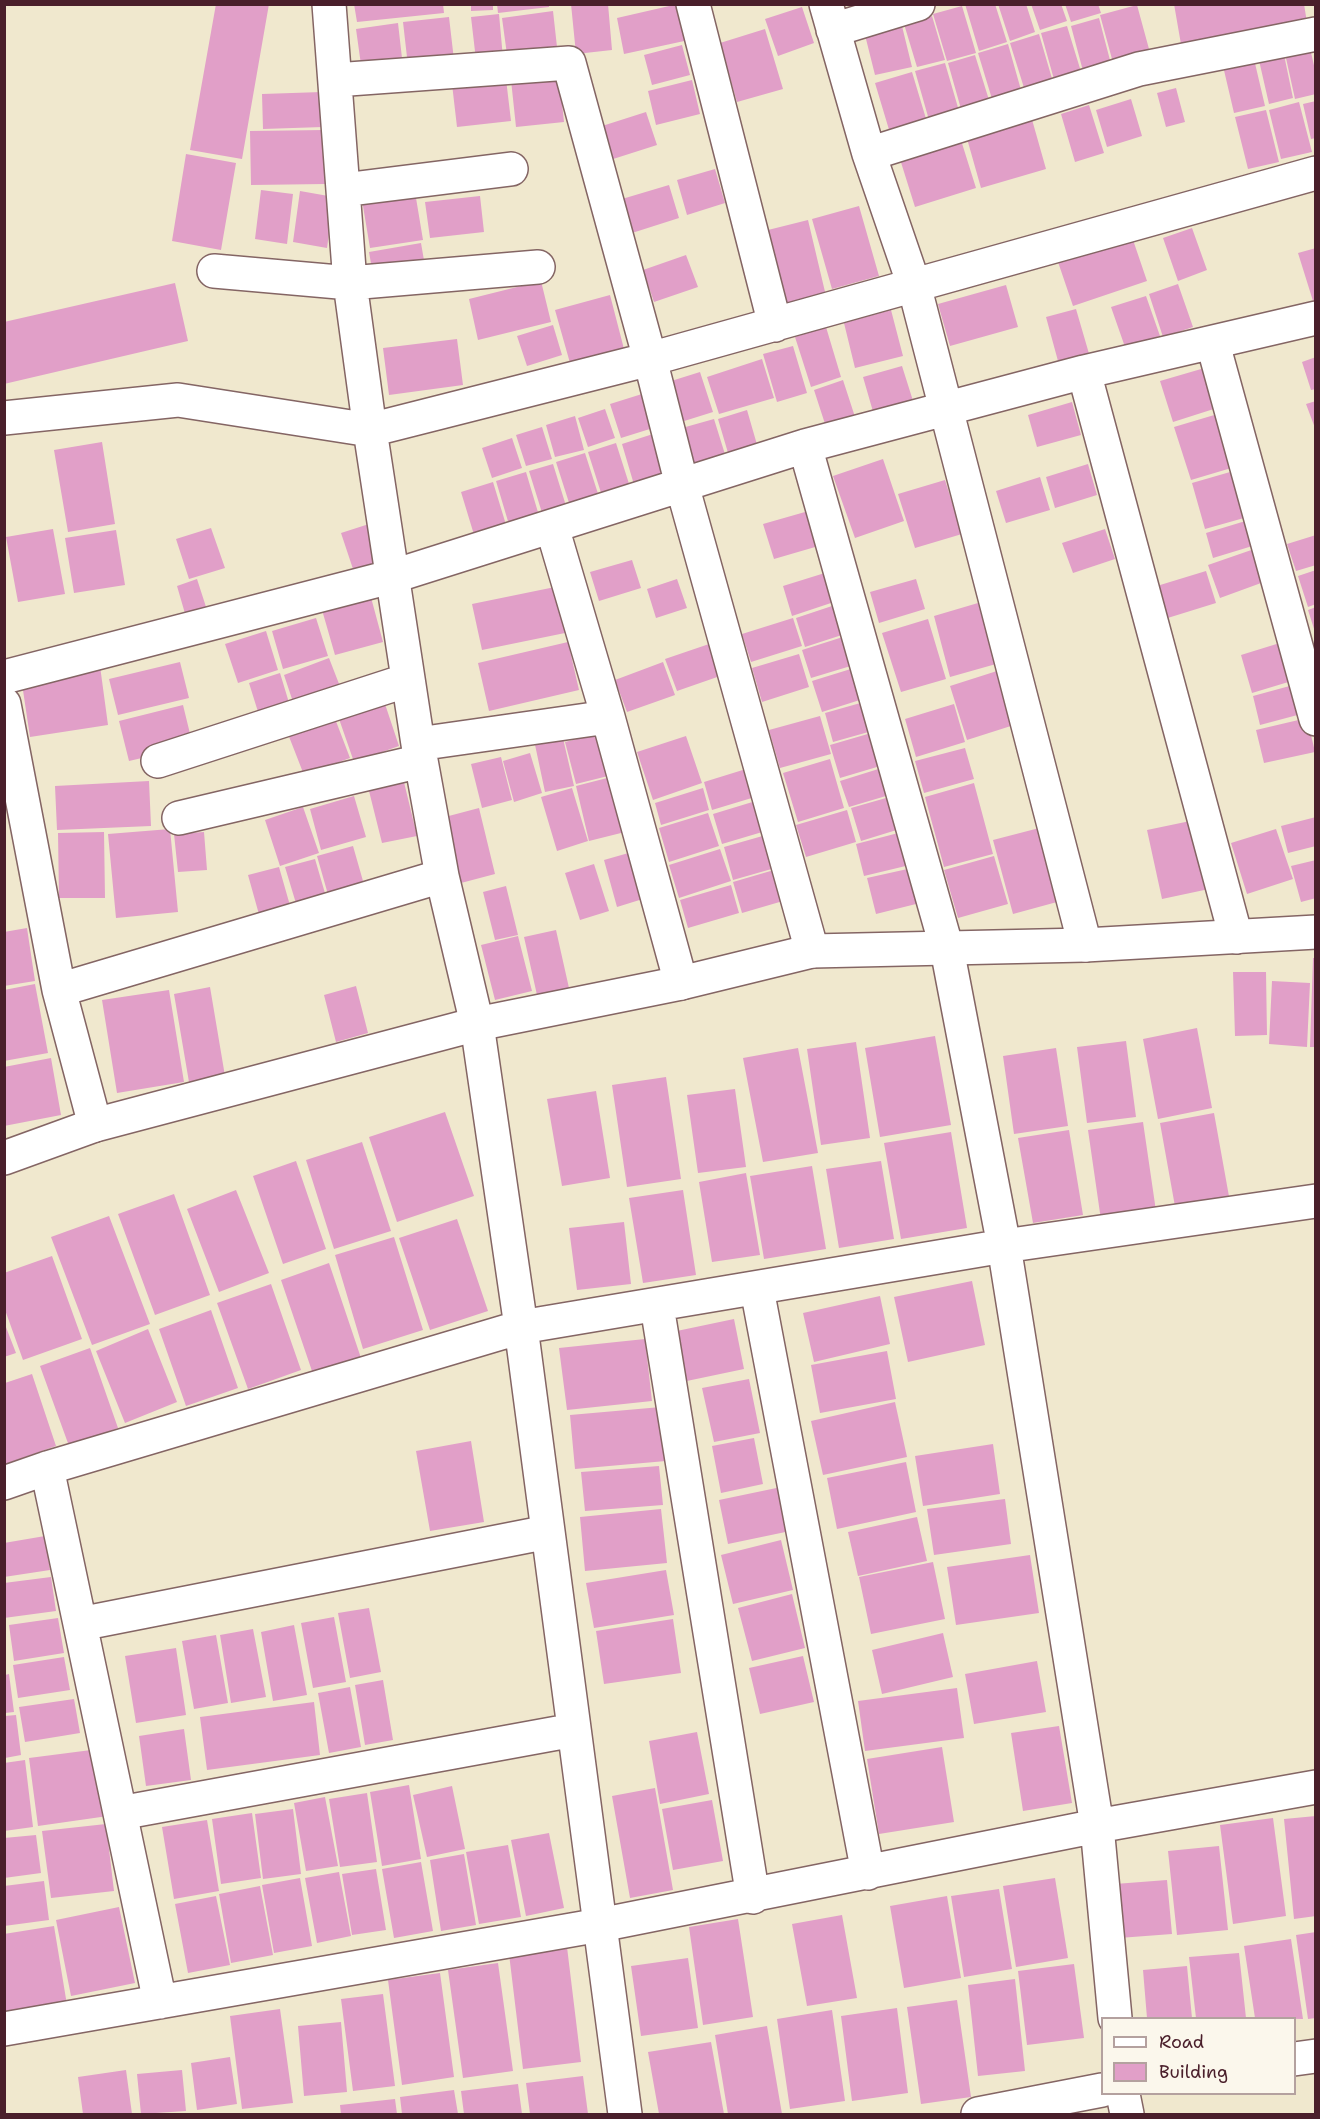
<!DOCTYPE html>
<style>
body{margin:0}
#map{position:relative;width:1320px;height:2119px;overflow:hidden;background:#f0e8ce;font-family:"Shantell Sans",sans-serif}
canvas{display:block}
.frame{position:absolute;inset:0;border:6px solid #4a1f2b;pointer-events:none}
.legend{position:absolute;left:1101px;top:2017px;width:195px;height:78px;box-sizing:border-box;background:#fbf7ec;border:2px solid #b4a19f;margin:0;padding:8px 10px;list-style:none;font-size:18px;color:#4a1f2b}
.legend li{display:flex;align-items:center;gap:12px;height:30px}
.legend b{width:30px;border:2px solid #b4a19f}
</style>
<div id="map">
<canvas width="1320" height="2119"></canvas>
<div class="frame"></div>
<ul class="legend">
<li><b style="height:8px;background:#fff"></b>Road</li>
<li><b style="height:16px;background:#e19fc8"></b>Building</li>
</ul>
</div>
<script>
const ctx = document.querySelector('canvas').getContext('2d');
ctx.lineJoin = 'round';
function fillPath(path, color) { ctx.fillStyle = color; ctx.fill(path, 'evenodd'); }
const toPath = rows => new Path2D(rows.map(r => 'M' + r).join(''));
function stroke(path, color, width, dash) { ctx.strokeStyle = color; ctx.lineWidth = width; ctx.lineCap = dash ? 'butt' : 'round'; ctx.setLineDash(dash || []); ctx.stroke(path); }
fillPath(toPath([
 [216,4,269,4,242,159,190,150],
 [354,4,443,4,444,13,357,22],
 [497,4,549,4,549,7,498,13],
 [571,4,608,4,612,50,576,54],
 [678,4,689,40,624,54,617,18],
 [965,4,995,4,1007,42,979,51],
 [998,4,1026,4,1035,32,1010,41],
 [1031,4,1061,4,1067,21,1040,30],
 [1065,4,1098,4,1101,13,1071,22],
 [1174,4,1304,4,1308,29,1182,50],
 [471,5,493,5,493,10,471,11],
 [1137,5,1152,60,1115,70,1100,15],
 [962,6,976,53,947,61,933,14],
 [802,7,814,43,778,56,765,19],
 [553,11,558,56,508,62,502,18],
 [499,14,503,58,476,60,471,17],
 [932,16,945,60,917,67,904,24],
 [449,17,454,60,408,66,403,22],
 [1099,18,1111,64,1083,71,1071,26],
 [901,22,912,67,875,75,864,31],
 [398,23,403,67,362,72,356,29],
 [1067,26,1082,75,1055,83,1041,33],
 [765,29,783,89,737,102,720,43],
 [1039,34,1053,82,1025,91,1010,43],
 [1008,44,1021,90,992,99,978,53],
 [1309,44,1316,74,1316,94,1295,99,1284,49],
 [682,45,690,75,652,85,644,55],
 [1283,50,1293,98,1269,104,1258,56],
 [975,55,989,100,961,109,948,63],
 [1254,59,1265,106,1234,113,1223,66],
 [945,63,959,111,929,120,915,71],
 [912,72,927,122,890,133,875,83],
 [559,75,564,122,516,127,511,80],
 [506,79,511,121,457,127,452,84],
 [692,80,700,114,656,125,648,91],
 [1176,88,1185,122,1166,127,1157,93],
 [322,92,323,127,263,129,262,94],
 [1131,99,1142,136,1107,147,1096,110],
 [1316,101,1316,138,1311,139,1303,104],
 [1299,102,1312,152,1281,159,1269,110],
 [1089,105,1104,153,1075,162,1061,114],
 [1266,110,1279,162,1248,169,1235,117],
 [646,112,657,145,610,160,599,127],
 [1031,116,1046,169,981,188,966,135],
 [324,130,325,184,251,185,250,131],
 [960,137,976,188,915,207,899,156],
 [186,154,236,163,221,250,172,241],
 [715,169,725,203,687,215,677,180],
 [669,185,679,218,632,233,622,199],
 [261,190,293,194,287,244,255,239],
 [300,191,334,197,327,248,293,242],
 [415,192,423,240,370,248,362,200],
 [480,196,484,232,430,238,425,202],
 [859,206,879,276,832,289,812,219],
 [808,220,826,296,786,306,768,230],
 [1192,228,1207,270,1178,281,1163,238],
 [1132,237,1147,281,1073,306,1058,262],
 [421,243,426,272,374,281,369,252],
 [1316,248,1316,300,1313,301,1298,253],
 [686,255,698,287,654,302,643,270],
 [541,281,551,322,478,340,469,299],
 [175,283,188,341,4,384,4,322],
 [1178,284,1193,327,1163,337,1149,294],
 [1006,285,1018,327,950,346,938,304],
 [610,295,624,349,570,363,555,310],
 [1146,296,1160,336,1125,347,1111,307],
 [1076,309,1092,364,1061,372,1046,317],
 [891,310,903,356,855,368,844,323],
 [553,325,562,355,527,366,517,336],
 [826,327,841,377,811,387,795,337],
 [457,339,463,385,389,395,383,348],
 [793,346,807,393,777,402,763,354],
 [1316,357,1316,389,1311,390,1302,362],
 [762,359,774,398,719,414,707,377],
 [902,366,914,404,874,415,863,377],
 [1208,367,1220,407,1173,422,1160,381],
 [700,372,713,412,681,422,668,382],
 [843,380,856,420,827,430,814,390],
 [642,394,653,428,621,438,610,404],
 [1316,401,1316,428,1315,428,1306,404],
 [1072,402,1081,435,1037,447,1028,415],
 [605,409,615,438,588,447,578,418],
 [747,410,760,455,731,463,718,419],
 [1221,413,1238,466,1191,480,1174,427],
 [575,416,584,450,555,457,546,425],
 [714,419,728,464,696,474,682,428],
 [542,427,552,459,526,466,516,435],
 [653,434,665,479,635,488,622,444],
 [512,438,522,468,492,478,482,448],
 [102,442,115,524,68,532,54,450],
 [616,443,631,490,603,499,588,452],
 [585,453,600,500,571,509,556,462],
 [883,459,904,521,855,538,833,476],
 [553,464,567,509,543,516,529,471],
 [1088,464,1097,495,1055,508,1046,477],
 [1237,470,1251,516,1205,529,1192,483],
 [526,472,540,519,510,528,496,481],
 [1040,477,1050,510,1006,523,996,491],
 [945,480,962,534,915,548,898,494],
 [493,482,507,528,475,538,461,492],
 [812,510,822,545,774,559,763,524],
 [1252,519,1259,544,1213,558,1206,533],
 [369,524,381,564,354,572,341,533],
 [211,528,225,568,189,579,176,539],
 [53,529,65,594,18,602,6,537],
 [1105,529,1115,559,1073,573,1062,543],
 [116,530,125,585,74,593,65,538],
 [1316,535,1316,565,1296,571,1287,544],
 [1260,547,1272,579,1220,598,1208,565],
 [632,560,641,588,599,601,590,572],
 [1316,570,1316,604,1308,607,1298,576],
 [1206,571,1216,603,1158,621,1147,589],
 [828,572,837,601,792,616,783,586],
 [197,579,207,610,186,617,177,586],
 [677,579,687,608,656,618,647,589],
 [916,579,925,609,879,623,870,592],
 [555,587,565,633,482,650,472,604],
 [369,590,383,642,335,655,320,603],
 [978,603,996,664,950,677,934,616],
 [838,604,848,633,805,647,796,618],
 [1316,607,1316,632,1315,632,1308,610],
 [316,618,328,656,283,669,272,631],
 [793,618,802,646,751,662,742,634],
 [928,619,946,679,901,692,882,633],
 [266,631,278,670,238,683,225,644],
 [846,636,854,665,811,678,802,650],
 [568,642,579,690,489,711,478,663],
 [1283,642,1295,680,1252,693,1241,655],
 [712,643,723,675,677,691,665,659],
 [799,654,809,687,762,702,752,668],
 [329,658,341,689,294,705,284,675],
 [180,662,189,698,118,715,109,679],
 [663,662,675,695,627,712,615,680],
 [100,666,108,725,30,737,21,677],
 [854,668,863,699,822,712,812,681],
 [997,671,1014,725,967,740,950,686],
 [280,673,290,706,259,715,249,683],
 [1297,684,1305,713,1260,725,1253,696],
 [384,701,399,746,354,762,338,716],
 [864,702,872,731,833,742,825,713],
 [954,704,965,742,916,757,905,719],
 [183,705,193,746,129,761,119,721],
 [334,716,350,758,304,775,288,734],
 [820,716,831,754,780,768,769,730],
 [1307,718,1315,752,1264,763,1256,730],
 [878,731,887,764,840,778,830,745],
 [562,734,574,786,545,792,534,740],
 [597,734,608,776,576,784,565,742],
 [686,736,702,783,653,800,637,752],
 [965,748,974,779,924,793,915,761],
 [530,753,542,793,514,802,503,761],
 [501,757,512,800,482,808,471,764],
 [830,759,844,808,798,822,783,773],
 [888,766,896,793,849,807,840,781],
 [746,769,755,797,712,810,704,782],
 [611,777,625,832,589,841,576,786],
 [403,778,417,836,382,843,368,787],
 [149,781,151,826,57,830,55,786],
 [974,783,993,854,944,867,925,797],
 [572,788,588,841,557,851,541,797],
 [703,788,709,810,661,825,655,803],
 [354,796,366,837,321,850,310,809],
 [893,796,903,828,861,841,851,808],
 [759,800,769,830,722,844,713,814],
 [303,807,319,853,280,866,265,820],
 [479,808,495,874,461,883,445,817],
 [847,810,856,842,806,857,796,825],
 [708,813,719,846,669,862,659,828],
 [1316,817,1316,846,1288,853,1281,826],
 [1195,820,1209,889,1162,899,1147,830],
 [1047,826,1068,899,1013,914,993,840],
 [170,829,178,912,116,918,108,834],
 [1276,829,1293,879,1247,894,1231,843],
 [906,831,914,864,864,876,856,844],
 [104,832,105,898,59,898,58,833],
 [204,832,207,870,178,872,174,834],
 [766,835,775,868,733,880,724,847],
 [353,846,367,895,331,905,317,856],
 [720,849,731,881,679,898,669,865],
 [632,852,646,898,617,907,604,860],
 [994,856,1008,904,958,918,944,870],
 [315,859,327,900,298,910,285,867],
 [1316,860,1316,898,1301,902,1291,866],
 [594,864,609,911,580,920,565,873],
 [279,867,291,909,260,918,248,875],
 [912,868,920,903,876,914,867,878],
 [774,870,783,901,742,913,733,882],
 [731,885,739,913,688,928,680,900],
 [506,886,518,935,495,940,483,892],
 [27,928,35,981,4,986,4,932],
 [556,930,569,988,537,995,524,937],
 [518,936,532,991,495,1000,481,945],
 [1313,958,1316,958,1316,1047,1310,1047],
 [1233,972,1266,972,1267,1035,1235,1036],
 [1272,981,1310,983,1307,1047,1269,1044],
 [35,984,48,1053,4,1061,4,990],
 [356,986,368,1033,336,1042,324,995],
 [210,987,226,1082,190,1088,174,994],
 [169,990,184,1082,117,1093,102,1000],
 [1197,1028,1212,1108,1158,1119,1143,1039],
 [935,1036,951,1125,880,1137,865,1048],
 [1126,1041,1136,1117,1087,1123,1077,1047],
 [856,1042,870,1138,821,1145,807,1049],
 [798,1048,818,1153,763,1162,743,1058],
 [1056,1048,1068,1126,1014,1134,1003,1056],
 [51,1058,61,1115,4,1126,4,1067],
 [666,1077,681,1179,627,1187,612,1085],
 [735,1089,746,1167,698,1173,687,1095],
 [596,1091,610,1178,562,1186,547,1099],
 [445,1112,474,1196,397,1222,369,1137],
 [1214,1113,1230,1202,1176,1212,1160,1123],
 [1143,1122,1156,1211,1101,1220,1088,1130],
 [1069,1130,1083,1215,1033,1223,1018,1138],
 [951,1132,967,1228,901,1239,884,1143],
 [362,1142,391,1231,334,1249,306,1160],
 [296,1161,326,1249,283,1264,253,1176],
 [881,1161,894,1239,839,1248,826,1169],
 [812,1166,826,1249,764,1259,750,1176],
 [746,1173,760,1255,712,1262,699,1182],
 [236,1190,269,1273,219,1292,187,1209],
 [683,1190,696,1275,643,1283,629,1198],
 [174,1194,210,1295,155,1315,118,1214],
 [109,1216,150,1324,92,1345,51,1237],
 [457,1219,488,1311,430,1330,399,1238],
 [624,1222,631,1284,577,1290,569,1228],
 [394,1237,423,1330,363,1349,335,1255],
 [52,1256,82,1339,23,1360,4,1307,4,1273],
 [329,1263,361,1358,313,1374,281,1280],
 [972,1281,985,1345,908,1362,894,1297],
 [271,1284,301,1370,248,1389,217,1303],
 [880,1296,890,1344,814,1362,803,1313],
 [211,1310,238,1388,186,1406,159,1329],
 [734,1319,744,1369,682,1382,672,1332],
 [4,1322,16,1353,4,1357],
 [148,1329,177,1402,125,1423,96,1351],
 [645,1339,652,1401,567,1410,559,1348],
 [90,1348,118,1428,69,1446,40,1366],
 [887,1351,896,1399,820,1413,811,1365],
 [32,1374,56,1446,5,1464,5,1383],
 [749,1379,760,1433,714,1442,702,1388],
 [895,1402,907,1457,823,1475,811,1421],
 [661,1407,666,1461,575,1469,570,1415],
 [754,1438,763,1484,721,1493,712,1446],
 [471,1441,484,1522,430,1531,416,1451],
 [993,1444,1000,1494,923,1506,915,1456],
 [906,1462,916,1512,837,1529,827,1478],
 [659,1466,663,1505,585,1511,581,1472],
 [786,1486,795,1530,728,1544,719,1500],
 [1005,1499,1011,1544,934,1555,927,1509],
 [661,1509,667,1563,585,1571,580,1517],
 [917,1517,927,1561,858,1576,848,1532],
 [45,1536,50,1570,4,1577,4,1543],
 [781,1540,793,1590,733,1604,721,1555],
 [1030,1555,1039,1613,956,1625,947,1567],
 [933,1562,945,1619,871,1634,859,1577],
 [666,1570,674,1615,594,1628,586,1583],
 [51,1577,56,1611,4,1618,4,1583],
 [792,1594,805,1648,752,1661,738,1608],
 [369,1608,381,1672,350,1678,338,1613],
 [334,1617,346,1682,313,1688,301,1623],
 [58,1618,64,1653,14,1661,9,1625],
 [673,1619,681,1673,604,1684,596,1631],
 [294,1625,307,1695,273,1701,261,1632],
 [253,1629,266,1697,231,1703,220,1635],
 [943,1633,953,1677,882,1694,872,1650],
 [216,1635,228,1703,194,1709,182,1641],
 [176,1648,186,1715,136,1723,125,1656],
 [803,1656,814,1702,760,1714,749,1668],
 [64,1657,70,1690,18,1698,13,1665],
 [1037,1661,1046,1712,974,1724,965,1674],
 [9,1674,14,1712,5,1713,5,1675],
 [383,1680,393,1740,365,1745,355,1685],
 [350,1687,361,1747,329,1753,318,1693],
 [957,1688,964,1738,865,1751,858,1701],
 [74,1699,80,1733,25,1742,19,1707],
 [314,1702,320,1755,207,1770,200,1717],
 [16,1715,21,1755,5,1758,5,1716],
 [1059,1726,1072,1803,1023,1811,1011,1733],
 [184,1729,191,1780,146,1786,139,1736],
 [697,1732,709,1794,660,1804,649,1741],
 [942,1747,954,1822,879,1834,867,1759],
 [99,1749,108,1816,38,1826,29,1758],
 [25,1760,33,1827,4,1831,4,1763],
 [409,1785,421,1859,382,1866,370,1792],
 [452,1786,465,1849,427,1857,413,1795],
 [655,1788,673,1890,630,1898,612,1796],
 [367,1793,377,1862,340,1867,329,1799],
 [325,1797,338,1866,306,1871,294,1803],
 [712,1800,723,1861,673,1870,662,1809],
 [293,1809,301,1874,263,1879,255,1814],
 [252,1813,261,1878,221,1884,212,1819],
 [1316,1816,1316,1916,1294,1919,1284,1819],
 [1273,1818,1286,1916,1233,1924,1220,1825],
 [207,1820,219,1891,174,1899,162,1827],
 [106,1824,114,1891,51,1898,42,1831],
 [549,1833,564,1908,526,1916,511,1840],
 [36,1835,41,1873,4,1878,4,1838],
 [508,1845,521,1917,479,1924,466,1852],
 [1219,1846,1228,1930,1177,1935,1168,1851],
 [464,1854,476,1925,441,1931,430,1860],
 [421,1862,433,1931,394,1938,382,1869],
 [376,1869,386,1930,352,1935,342,1874],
 [339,1872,351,1936,317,1943,305,1878],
 [300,1878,312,1946,274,1953,262,1885],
 [1055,1878,1068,1958,1016,1967,1003,1886],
 [1167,1880,1172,1934,1119,1938,1115,1884],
 [44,1881,49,1920,4,1926,4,1886],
 [260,1886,273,1955,231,1963,219,1894],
 [999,1889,1012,1969,964,1977,951,1896],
 [216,1896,230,1965,188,1973,175,1904],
 [947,1896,961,1978,904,1988,890,1906],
 [119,1907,135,1983,71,1996,56,1920],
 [842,1915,857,1998,807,2006,792,1924],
 [738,1919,753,2017,703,2025,689,1927],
 [54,1926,67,2005,4,2015,4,1934],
 [1316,1932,1316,2018,1308,2019,1296,1935],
 [1291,1939,1303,2019,1255,2018,1244,1946],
 [567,1947,581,2062,523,2069,509,1954],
 [1239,1953,1246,2018,1196,2018,1189,1957],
 [688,1958,698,2028,641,2036,631,1966],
 [498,1963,513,2071,463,2078,448,1970],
 [1074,1964,1084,2038,1027,2045,1018,1971],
 [1187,1966,1192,2018,1147,2018,1143,1970],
 [440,1973,454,2077,402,2085,388,1980],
 [1015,1979,1025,2071,978,2076,968,1985],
 [383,1994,395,2086,353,2091,341,1999],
 [957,2000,971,2097,921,2104,907,2007],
 [897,2008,908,2093,852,2101,841,2016],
 [280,2009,293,2103,242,2109,230,2016],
 [832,2010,845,2101,790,2109,777,2019],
 [341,2022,347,2092,304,2096,298,2026],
 [767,2026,782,2114,728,2114,715,2035],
 [711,2042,724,2114,659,2114,648,2052],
 [230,2057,237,2104,197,2110,191,2063],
 [126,2070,132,2114,83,2114,78,2077],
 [182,2070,186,2111,141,2114,137,2074],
 [583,2076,588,2114,530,2114,526,2083],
 [518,2084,522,2114,464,2114,461,2091],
 [454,2090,458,2114,402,2114,400,2097],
 [395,2099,397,2114,341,2114,340,2105]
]), '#e19fc8');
const street = toPath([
 [329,4,350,283,370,430,418,744,442,876,477,1024,521,1327,625,2114],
 [693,4,775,325],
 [826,4,869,154,914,285,1085,945],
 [833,30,918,4],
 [335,80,569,63,650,359,682,485,812,951],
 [869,154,1139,69,1316,34],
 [343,190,511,169],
 [214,271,350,283,538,267],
 [1213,344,1316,719],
 [1084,372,1236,937],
 [4,418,178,400,370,430,650,359,1316,173],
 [805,446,947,949,1004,1246,1097,1826,1115,2018],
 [552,527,608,717,681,983],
 [4,677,394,576,805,446,1084,372,1316,318],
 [4,704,59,990,95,1125],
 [418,744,608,717],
 [158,761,408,680],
 [179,818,421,761],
 [59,990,442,876],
 [757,1289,868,1873],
 [657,1306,753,1897],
 [47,1468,160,2002],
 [4,1483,47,1468,521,1327,1004,1246,1316,1201],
 [80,1624,548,1532],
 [120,1813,574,1730],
 [4,2029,600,1925,1097,1826,1316,1787],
 [1294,2059,1316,2056],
 [1123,2094,1127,2114],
 [978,2114,1102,2090]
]);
const secondary = toPath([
 [4,1158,95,1125,477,1024,681,983,812,951,1085,945,1316,932]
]);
stroke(street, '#846564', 36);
stroke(secondary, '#846564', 36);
stroke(street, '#fff', 33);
stroke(secondary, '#fff', 33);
</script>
